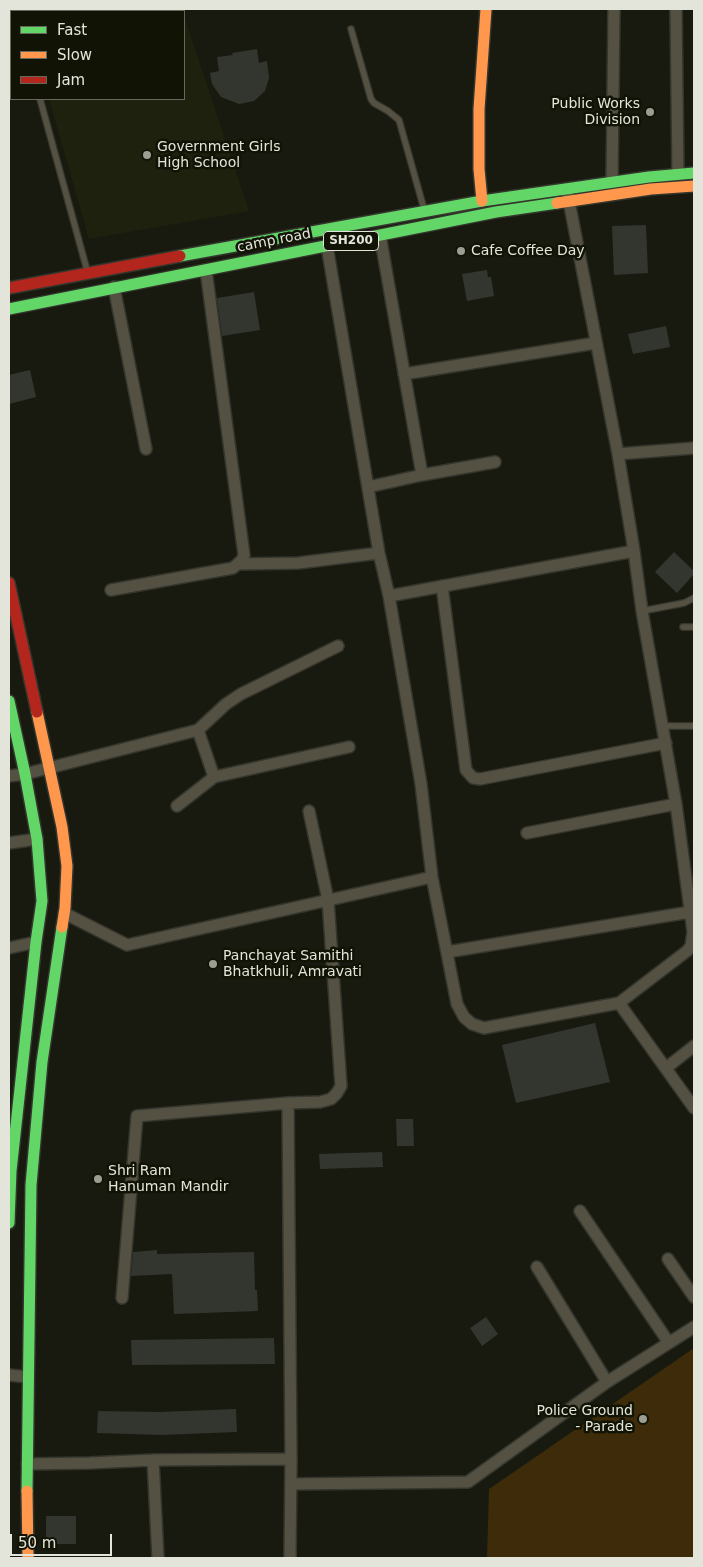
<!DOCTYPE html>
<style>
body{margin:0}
#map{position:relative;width:703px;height:1567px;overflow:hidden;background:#181a10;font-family:"DejaVu Sans",sans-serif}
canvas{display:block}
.frame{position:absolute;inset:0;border:10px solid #e3e5db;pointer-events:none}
.legend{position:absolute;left:10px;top:10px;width:175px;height:90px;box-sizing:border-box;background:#111405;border:1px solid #65685b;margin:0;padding:6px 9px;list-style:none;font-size:15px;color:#e3e5db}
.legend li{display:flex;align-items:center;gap:10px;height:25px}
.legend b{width:25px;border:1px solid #65685b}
.scale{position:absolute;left:10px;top:1534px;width:102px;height:22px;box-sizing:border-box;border:2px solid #e3e5db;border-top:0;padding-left:6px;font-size:15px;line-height:18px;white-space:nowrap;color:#e3e5db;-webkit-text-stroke:4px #111405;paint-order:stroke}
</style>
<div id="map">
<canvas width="703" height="1567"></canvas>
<div class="frame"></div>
<ul class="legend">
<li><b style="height:6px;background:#63d668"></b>Fast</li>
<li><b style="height:6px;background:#ff974d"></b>Slow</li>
<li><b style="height:6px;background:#b3261e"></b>Jam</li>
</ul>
<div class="scale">50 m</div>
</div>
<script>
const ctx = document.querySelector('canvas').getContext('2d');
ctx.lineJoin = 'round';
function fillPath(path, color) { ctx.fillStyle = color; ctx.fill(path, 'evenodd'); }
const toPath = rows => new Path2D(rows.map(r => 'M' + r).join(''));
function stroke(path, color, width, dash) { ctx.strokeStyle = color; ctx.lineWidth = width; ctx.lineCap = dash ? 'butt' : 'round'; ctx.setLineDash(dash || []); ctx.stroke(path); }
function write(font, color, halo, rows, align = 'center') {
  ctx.font = font + ' "DejaVu Sans",sans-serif'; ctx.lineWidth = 5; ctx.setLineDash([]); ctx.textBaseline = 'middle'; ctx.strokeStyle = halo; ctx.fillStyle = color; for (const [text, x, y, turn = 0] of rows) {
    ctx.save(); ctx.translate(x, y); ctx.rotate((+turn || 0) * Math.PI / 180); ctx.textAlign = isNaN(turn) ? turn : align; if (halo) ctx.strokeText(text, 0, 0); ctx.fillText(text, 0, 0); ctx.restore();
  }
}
fillPath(toPath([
 [23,9,181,9,182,11,23,11],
 [184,16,249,211,89,239,49,99,184,99]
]), '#1e210d');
fillPath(toPath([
 [694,1348,694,1558,487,1558,489,1489]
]), '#3d2b09');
fillPath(toPath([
 [257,49,259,63,267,61,269,78,265,91,254,101,239,104,221,97,212,84,210,73,219,71,217,57,233,55,232,53],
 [646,225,648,273,614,275,612,226],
 [487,270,488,277,491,277,494,296,467,301,462,274],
 [254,292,260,330,222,336,217,298],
 [666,326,670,347,633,354,628,334],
 [30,370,36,397,9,404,9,375],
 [674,552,694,571,694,574,677,593,655,572],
 [595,1023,610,1082,516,1103,502,1045],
 [396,1119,413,1119,414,1146,397,1146],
 [382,1152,383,1167,320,1169,319,1154],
 [157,1250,157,1254,254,1252,255,1290,257,1290,258,1311,174,1314,172,1274,131,1276,133,1252],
 [486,1317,498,1334,482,1346,470,1328],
 [274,1338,275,1364,132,1365,131,1340],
 [236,1409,237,1432,161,1435,97,1433,98,1411,160,1412],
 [46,1516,76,1516,76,1544,46,1544]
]), '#33362f');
const lane = toPath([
 [16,9,16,11],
 [351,29,371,99,374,103,388,111,399,120,424,209],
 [40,99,87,270],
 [642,611,684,603,694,598],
 [683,627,694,627],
 [663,726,694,726]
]);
const street = toPath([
 [676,9,678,174],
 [612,182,614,9],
 [380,235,422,475],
 [327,246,379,553,389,596,421,784,432,877,457,1004,464,1017,472,1024,484,1028,619,1003,687,951,691,946,693,932,676,804,642,611,634,551,618,454,568,196],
 [114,287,146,449],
 [404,374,596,343],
 [618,454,694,448],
 [368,487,422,475,495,462],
 [239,564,298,563,379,553],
 [442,586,466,770,473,778,480,779,666,743],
 [111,590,233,568,242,560,244,555,206,270],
 [389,596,634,551],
 [198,730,214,777],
 [9,776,25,774,198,730,226,704,241,694,338,646],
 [177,806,214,777,349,747],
 [527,833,676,804],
 [9,843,37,839],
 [64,913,127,945,432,877],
 [9,948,36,942],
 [447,952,690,912],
 [619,1003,694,1108],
 [666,1068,694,1046],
 [288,1103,291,1459,290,1558],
 [580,1211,669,1343],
 [668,1259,694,1297],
 [537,1267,607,1382],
 [122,1298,137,1116,288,1103,320,1102,331,1099,337,1093,341,1086,328,900,309,811],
 [9,1375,28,1377],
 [153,1460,158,1558],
 [27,1464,90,1463,153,1460,291,1459],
 [291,1484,468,1482,607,1382,694,1327]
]);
const fast = toPath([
 [180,256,482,201,649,177,694,173],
 [9,309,496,212,557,203],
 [9,701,25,774,37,839,42,901,36,942,11,1171,9,1223],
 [27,1491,31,1185,42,1062,62,927]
]);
const slow = toPath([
 [482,201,479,169,479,109,486,9],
 [557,203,651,189,694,186],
 [37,712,62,827,67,866,65,908,62,927],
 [27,1491,28,1558]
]);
const jam = toPath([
 [9,288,180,256],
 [9,583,37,712]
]);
stroke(lane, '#34362d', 8);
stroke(street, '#34362d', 14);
stroke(fast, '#34362d', 14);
stroke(slow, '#34362d', 14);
stroke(jam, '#34362d', 14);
stroke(lane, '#545143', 5.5);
stroke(street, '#545143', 11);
stroke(fast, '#63d668', 11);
stroke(slow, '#ff974d', 11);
stroke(jam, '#b3261e', 11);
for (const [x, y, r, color] of [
 [650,112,5,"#9c9e94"],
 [147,155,5,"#9c9e94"],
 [461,251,5,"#9c9e94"],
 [213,964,5,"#9c9e94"],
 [98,1179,5,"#9c9e94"],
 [643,1419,5,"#9c9e94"]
]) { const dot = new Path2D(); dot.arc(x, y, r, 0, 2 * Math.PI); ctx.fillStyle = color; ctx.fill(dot); stroke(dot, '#111405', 2); }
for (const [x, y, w] of [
 [351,241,55]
]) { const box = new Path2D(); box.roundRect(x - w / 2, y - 9.5, w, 19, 4); ctx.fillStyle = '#111405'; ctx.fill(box); stroke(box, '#e3e5db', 1); }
write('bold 12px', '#e3e5db', null, [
 ["SH200",351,241]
]);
write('14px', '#e3e5db', '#111405', [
 ["Public Works",640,104,"right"],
 ["Division",640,120,"right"],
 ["Government Girls",157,147],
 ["High School",157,163],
 ["Cafe Coffee Day",471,251],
 ["Panchayat Samithi",223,956],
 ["Bhatkhuli, Amravati",223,972],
 ["Shri Ram",108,1171],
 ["Hanuman Mandir",108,1187],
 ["Police Ground",633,1411,"right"],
 ["- Parade",633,1427,"right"]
], 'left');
write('14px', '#e3e5db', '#111405', [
 ["camp road",274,241,-11]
]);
</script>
